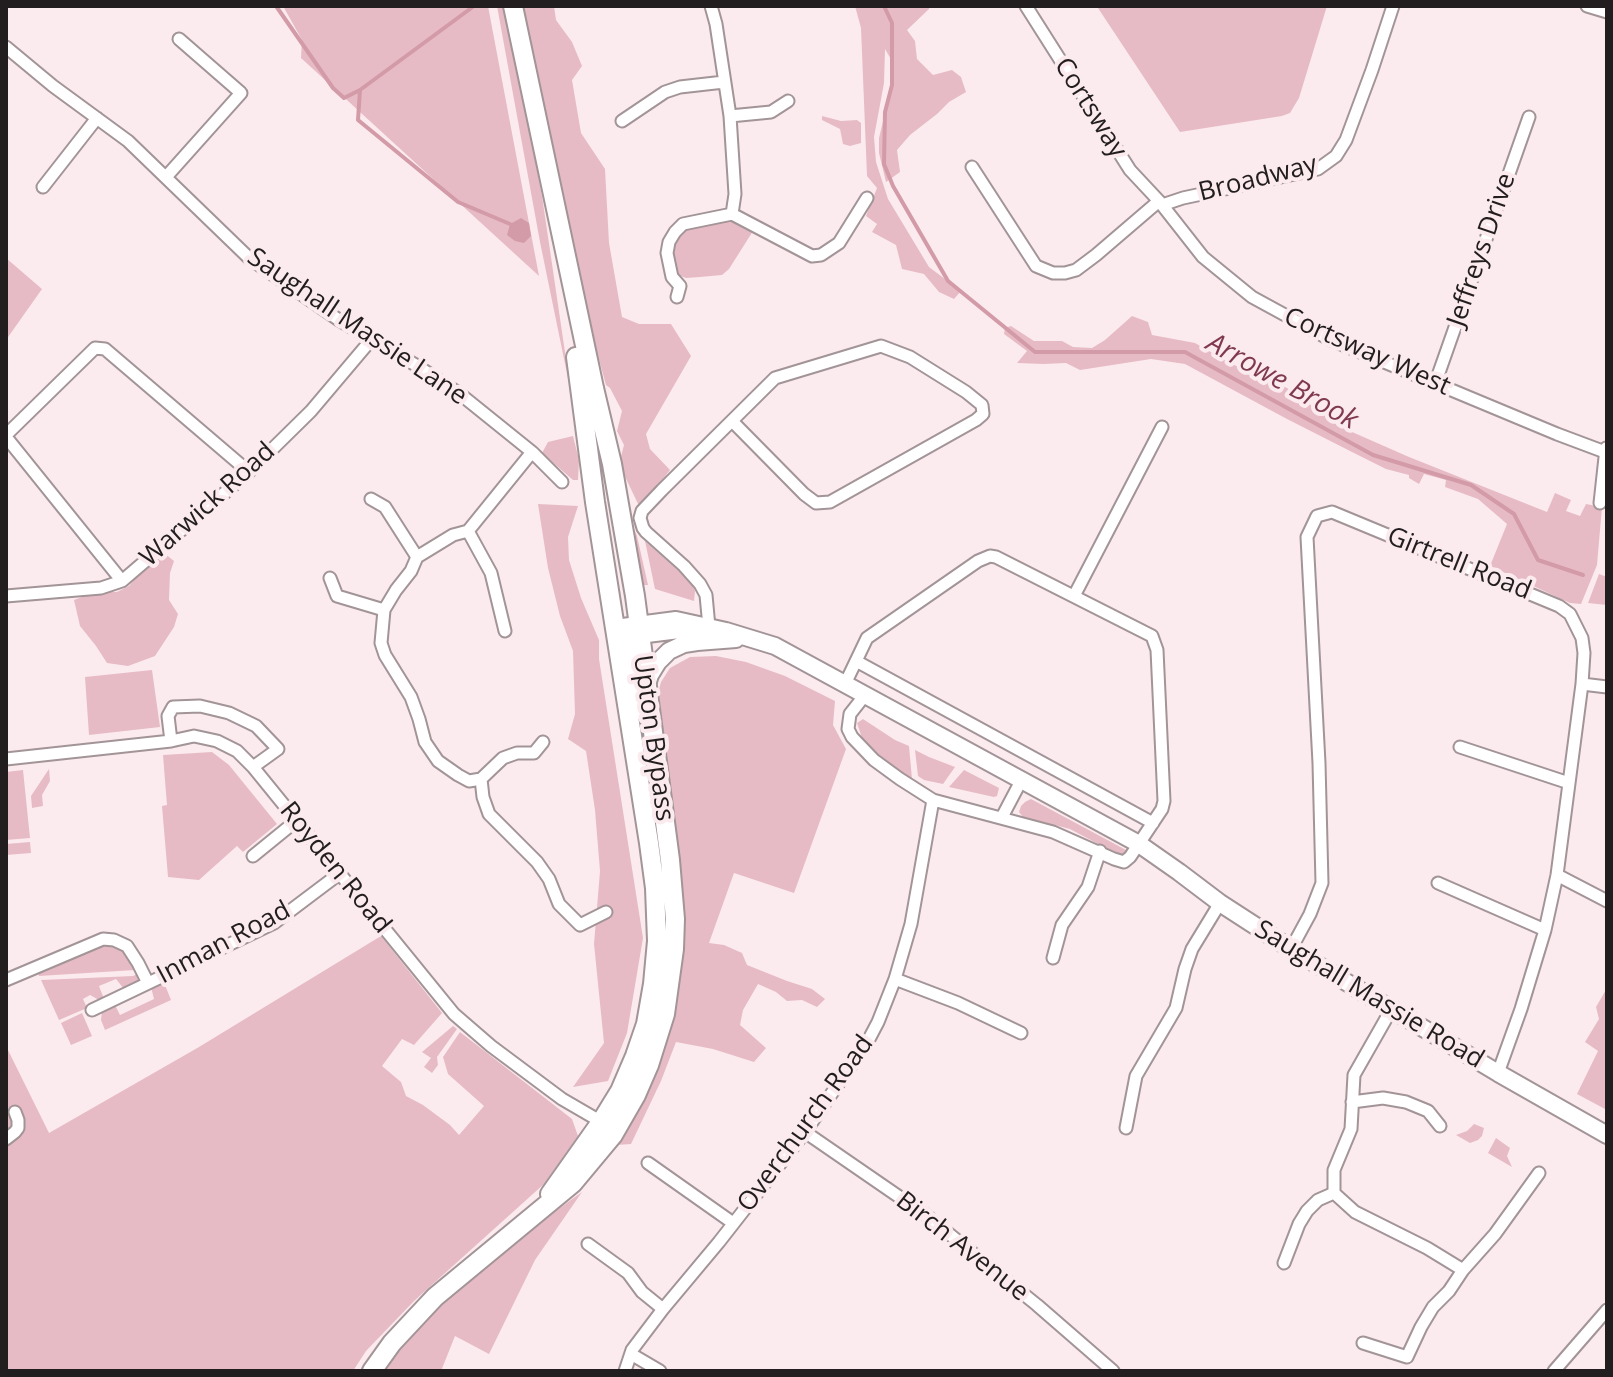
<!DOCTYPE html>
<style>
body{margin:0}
#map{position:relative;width:1613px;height:1377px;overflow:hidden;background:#fbebef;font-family:"Open Sans",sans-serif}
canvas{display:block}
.frame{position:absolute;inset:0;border:8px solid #221d1e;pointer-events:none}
</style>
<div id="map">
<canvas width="1613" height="1377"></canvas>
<div class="frame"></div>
</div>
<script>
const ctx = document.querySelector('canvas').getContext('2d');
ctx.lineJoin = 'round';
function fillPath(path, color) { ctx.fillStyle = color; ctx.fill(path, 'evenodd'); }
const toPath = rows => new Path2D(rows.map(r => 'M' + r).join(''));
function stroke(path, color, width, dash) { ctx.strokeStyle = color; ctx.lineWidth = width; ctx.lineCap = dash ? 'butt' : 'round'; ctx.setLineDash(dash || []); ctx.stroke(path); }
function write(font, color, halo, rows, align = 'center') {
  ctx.font = font + ' "Open Sans",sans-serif'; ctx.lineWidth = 8; ctx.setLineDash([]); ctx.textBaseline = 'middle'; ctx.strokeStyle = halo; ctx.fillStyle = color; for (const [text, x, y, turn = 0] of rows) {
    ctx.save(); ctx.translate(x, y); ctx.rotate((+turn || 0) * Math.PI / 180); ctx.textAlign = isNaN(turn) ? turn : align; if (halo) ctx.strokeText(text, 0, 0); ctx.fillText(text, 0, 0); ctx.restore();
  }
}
fillPath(toPath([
 [283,6,488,6,539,276,301,58,302,40],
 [497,6,506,6,542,196,571,393,540,242],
 [522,6,554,6,556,20,572,42,582,66,572,80,581,133,605,169,609,243,622,317,639,324,671,324,691,356,646,434,650,449,670,470,640,508,619,464,624,445,617,431,622,411,610,388,606,385,582,297],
 [855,6,930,6,929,9,907,30,915,41,917,59,933,75,952,70,961,77,966,92,949,102,937,114,910,135,897,150,900,172,886,182,879,153,879,138,892,85,892,61,885,49,884,83,874,137,876,162,888,199,929,267,961,291,954,299,939,292,924,274,902,269,896,245,872,232,877,224,866,216,877,188,867,176,861,28],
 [1102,6,1327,6,1299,98,1290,113,1282,116,1180,132,1098,8],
 [822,116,841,121,857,120,861,123,861,143,850,146,843,144,840,129,822,120],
 [721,220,733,221,753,231,729,269,722,275,700,277,686,278,675,274,672,261,674,245,683,232,691,226],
 [6,258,42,289,6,340],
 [1132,316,1148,322,1152,335,1195,343,1232,364,1287,388,1343,428,1409,457,1547,512,1555,493,1571,500,1566,511,1580,516,1586,504,1602,507,1597,565,1581,604,1570,603,1490,566,1507,524,1478,499,1445,487,1446,480,1424,474,1419,484,1409,478,1409,475,1386,469,1352,452,1287,419,1185,364,1151,359,1080,370,1066,363,1043,364,1017,363,1027,351,1004,334,1005,328,1011,326,1034,341,1062,341,1073,347,1092,348,1105,340],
 [573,436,579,460,578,480,573,480,542,453,548,442],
 [538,504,578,506,568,537,569,560,581,598,599,640,599,659,643,938,627,1033,608,1081,573,1087,604,1043,594,944,600,871,595,810,586,751,568,739,575,714,573,651,560,616,548,568],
 [630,520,637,536,648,585,639,585],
 [645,541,691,582,695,591,694,601,655,589],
 [164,553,174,561,170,573,169,600,178,614,174,627,155,656,128,666,107,663,96,646,80,626,74,600,95,592,117,592,129,586,146,566],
 [1599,574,1607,577,1607,605,1588,603],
 [716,656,746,662,785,676,835,701,833,725,846,749,794,893,734,873,709,943,724,945,742,953,747,965,787,981,812,989,825,999,817,1007,802,1000,787,1001,776,992,758,984,743,1010,740,1025,766,1048,754,1062,713,1049,676,1042,661,1081,631,1144,616,1145,624,1135,643,1097,673,1004,657,697,661,682,670,668,690,657],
 [152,670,160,727,89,735,85,677],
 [863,719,895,740,909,746,912,779,898,773,876,755,862,738,857,723],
 [915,750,929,757,955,767,943,784,924,780,918,776],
 [212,752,229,765,277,824,243,852,237,846,199,880,168,877,162,806,167,805,163,755],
 [49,769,50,781,42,795,43,806,32,808,31,796],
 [23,770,30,838,6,840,6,772],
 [964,770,999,788,997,796,994,797,949,787],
 [1031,799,1126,850,1124,854,1119,855,1070,829,1023,817,1019,812,1021,806,1025,802],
 [30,842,31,853,6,855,6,844],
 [381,936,442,1013,414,1045,402,1039,382,1066,401,1082,406,1096,423,1105,450,1125,459,1135,484,1106,448,1074,443,1057,460,1032,572,1119,578,1136,544,1184,414,1301,366,1351,353,1371,6,1371,6,1046,49,1133,199,1047],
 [107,944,116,945,125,951,135,970,39,976,38,973],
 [137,974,138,980,135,984,124,989,116,979,99,986,104,999,99,1000,90,995,83,999,87,1008,59,1020,41,980,133,976],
 [163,980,171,1000,105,1030,101,1020,102,1011,114,1003,120,1015,154,999,151,987],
 [1607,988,1607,1108,1605,1109,1577,1094,1598,1051,1585,1042,1599,1019,1596,1007],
 [82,1013,92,1036,71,1045,61,1023],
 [453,1026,457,1029,437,1057,438,1065,432,1073,424,1067,431,1058,422,1052],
 [1474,1124,1484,1128,1482,1136,1478,1140,1470,1143,1456,1135,1467,1131],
 [1496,1138,1510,1148,1507,1156,1512,1167,1488,1153],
 [582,1192,535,1260,489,1354,455,1336,441,1371,380,1371,388,1360,442,1302,536,1225]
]), '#e7bbc5');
fillPath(toPath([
 [521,218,529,223,531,236,524,243,515,241,507,235,510,224]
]), '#d39ba8');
stroke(toPath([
 [276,6,333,88,344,98,360,90],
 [474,6,360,90,358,120,458,202,510,224],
 [884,6,892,23,892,85,885,112,884,164,893,186,948,281,1035,352,1185,352,1373,455,1471,485,1514,514,1538,560,1583,575]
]), '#d39ba8', 4);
const street = toPath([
 [711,6,716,24,730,116,735,194,732,214],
 [1026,6,1130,170,1159,201,1203,257,1252,297,1329,339,1557,434,1605,452],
 [1587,6,1607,12],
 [6,47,53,86,128,141,249,258,339,320,419,367,460,394,532,452,562,482],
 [730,116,771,112,788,101],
 [622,121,665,92,680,87,724,82],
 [972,167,1036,266,1053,273,1065,273,1076,270,1096,255,1159,201],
 [166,177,241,93,179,39],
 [43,187,97,118],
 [1162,205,1183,198,1318,169,1336,156,1346,140,1372,70,1393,6],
 [732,214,812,256,821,255,839,243,867,198],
 [677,297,680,286,672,277,667,253,669,242,675,232,683,224,732,214],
 [1435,384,1529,117],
 [6,435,95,348,105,349,249,472],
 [6,437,122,581],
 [371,499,385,507,417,557],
 [1600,503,1606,448],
 [468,531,491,573,505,631],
 [330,578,337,596,384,610],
 [6,596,101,588,122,581,249,472,311,411,371,340],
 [1074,596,1162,427],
 [709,627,706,595,700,584,684,566,646,532,643,528,640,518,642,511,662,490,775,378,881,346,910,357,966,392,982,405,983,414,976,420,830,502,816,503,804,494,732,421],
 [856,661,1153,823],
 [845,684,867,638,978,561,990,556,996,557,1152,636,1157,650,1164,801,1162,809,1130,857,1124,862,1114,859,1053,832,933,800,900,779,874,760,852,737,848,729,850,714,865,695],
 [1582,684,1607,687],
 [171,741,168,716,173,707,200,706,229,713,256,726,278,749,253,767],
 [1460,747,1569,783],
 [6,759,171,741,194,736,217,741,237,751,253,767,454,1014,491,1046,562,1099,605,1124],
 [481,779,469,781,458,775,438,761,425,742,419,719,411,697,385,655,381,643,384,610,396,590,411,571,417,557,453,535,468,531,532,452],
 [481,779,483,797,489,814,537,862,549,879,559,904,580,925,606,912],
 [481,779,503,758,517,753,534,753,543,742],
 [1002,817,1021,781],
 [253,856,296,821],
 [1557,875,1607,901],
 [1438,883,1545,930],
 [1291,949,1310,914,1322,883,1319,763,1307,537,1317,516,1332,512,1559,606,1570,614,1582,638,1584,653,1582,684,1557,875,1545,930,1521,1009,1498,1073],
 [1053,958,1062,925,1088,887,1100,851],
 [895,979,958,1003,1021,1033],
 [6,980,103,939,114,940,127,946,138,963,148,983],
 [92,1010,274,923,339,874],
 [1391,1010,1354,1075,1351,1129,1334,1170,1334,1193,1355,1212,1427,1248,1463,1270],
 [1352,1102,1383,1098,1406,1102,1428,1111,1440,1126],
 [1126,1128,1136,1076,1176,1008,1185,969,1192,949,1220,903],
 [805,1132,927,1216,1037,1305,1113,1371],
 [6,1139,15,1132,18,1128,18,1120,15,1112],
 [648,1163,733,1223],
 [588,1244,628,1273,642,1292,663,1309],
 [1284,1263,1299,1224,1307,1211,1318,1200,1334,1193],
 [1363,1343,1407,1357,1421,1327,1433,1307,1449,1291,1463,1270,1495,1234,1539,1173],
 [631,1354,660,1371],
 [625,1371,632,1350,663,1309,719,1242,805,1132,868,1041,878,1022,895,979,911,924,933,800],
 [1554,1371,1607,1310]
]);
const secondary = toPath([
 [615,628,676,620,726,631,775,646,1139,844,1179,872,1220,903,1291,949,1498,1073,1607,1135],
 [631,636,695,628],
 [646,688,650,675,658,662,669,651,684,644,697,642,736,639],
 [635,712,629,636,629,632,638,624]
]);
const primary = toPath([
 [550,1194,601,1122,620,1091,635,1056,646,1024,653,984,657,941,655,888,649,843,595,502,576,357],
 [372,1371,392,1343,435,1297,573,1183,613,1135,636,1095,649,1065,665,1014,674,949,675,919,670,860,635,596,612,464,594,388,513,6]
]);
stroke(street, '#a29497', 15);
stroke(secondary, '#a29497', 20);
stroke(primary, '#a29497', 22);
stroke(street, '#fff', 11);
stroke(secondary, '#fff', 16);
stroke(primary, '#fff', 18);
write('26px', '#221d1e', '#fbebef', [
 ["Cortsway",1090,108,58],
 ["Broadway",1258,179,-14],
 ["Jeffreys Drive",1482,250,-71],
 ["Saughall Massie Lane",357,327,34],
 ["Cortsway West",1367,352,24],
 ["Warwick Road",208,505,-42],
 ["Girtrell Road",1459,564,22],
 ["Upton Bypass",653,738,82],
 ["Royden Road",335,868,51],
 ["Inman Road",224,943,-28],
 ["Saughall Massie Road",1369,995,31],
 ["Overchurch Road",806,1124,-54],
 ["Birch Avenue",962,1247,38]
]);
write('italic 28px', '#803a4f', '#fbebef', [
 ["Arrowe Brook",1282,382,29]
]);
</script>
